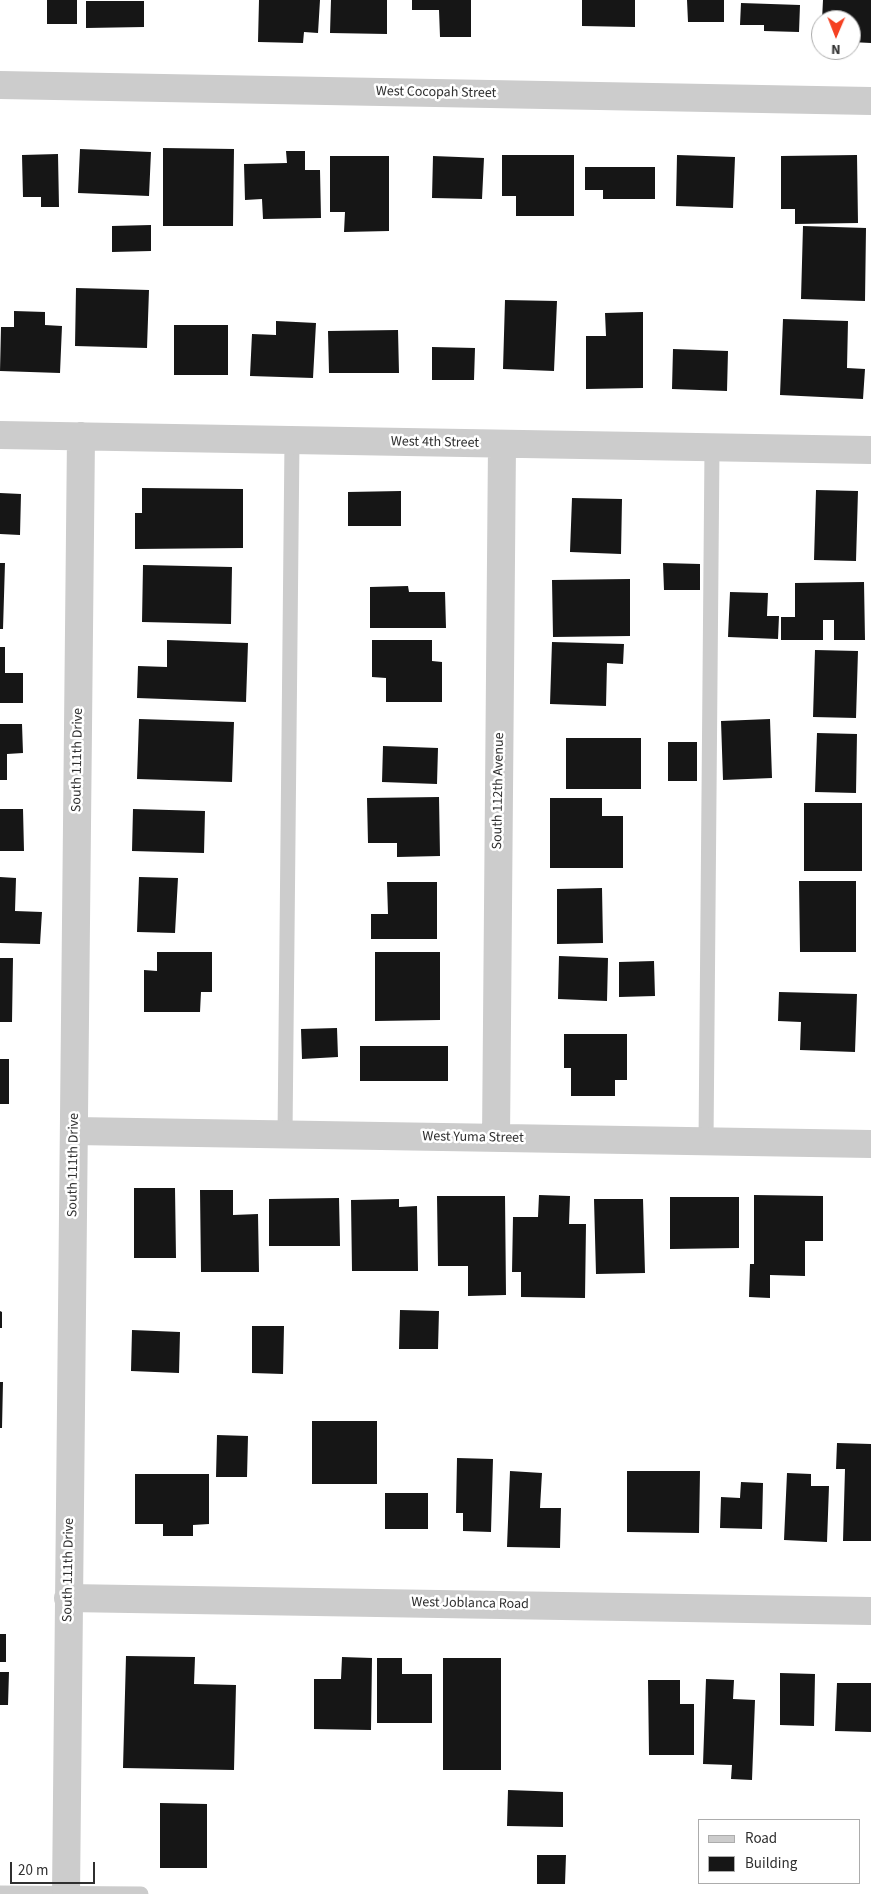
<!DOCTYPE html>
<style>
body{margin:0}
#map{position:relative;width:871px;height:1894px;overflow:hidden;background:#fff;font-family:"Source Sans 3",sans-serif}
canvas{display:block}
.legend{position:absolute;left:698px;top:1819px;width:162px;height:65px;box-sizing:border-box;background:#fff;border:1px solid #acacac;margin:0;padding:6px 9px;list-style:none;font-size:15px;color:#2f2f2f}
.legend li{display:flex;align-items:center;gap:10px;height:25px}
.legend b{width:25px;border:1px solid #acacac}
.north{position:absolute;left:811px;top:10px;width:50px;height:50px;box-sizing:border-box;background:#fff;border:1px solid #acacac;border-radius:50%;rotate:181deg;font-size:14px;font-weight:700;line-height:20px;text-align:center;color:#2f2f2f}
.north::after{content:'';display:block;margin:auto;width:18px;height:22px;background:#f54122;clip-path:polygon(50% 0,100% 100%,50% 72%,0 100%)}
.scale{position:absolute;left:10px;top:1862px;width:85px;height:22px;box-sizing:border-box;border:2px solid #2f2f2f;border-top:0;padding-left:6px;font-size:15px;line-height:18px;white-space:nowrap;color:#2f2f2f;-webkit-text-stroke:4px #fff;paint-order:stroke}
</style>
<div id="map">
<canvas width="871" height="1894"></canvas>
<ul class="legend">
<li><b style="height:6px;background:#ccc"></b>Road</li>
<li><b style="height:14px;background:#161616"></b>Building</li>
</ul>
<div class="north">N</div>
<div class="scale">20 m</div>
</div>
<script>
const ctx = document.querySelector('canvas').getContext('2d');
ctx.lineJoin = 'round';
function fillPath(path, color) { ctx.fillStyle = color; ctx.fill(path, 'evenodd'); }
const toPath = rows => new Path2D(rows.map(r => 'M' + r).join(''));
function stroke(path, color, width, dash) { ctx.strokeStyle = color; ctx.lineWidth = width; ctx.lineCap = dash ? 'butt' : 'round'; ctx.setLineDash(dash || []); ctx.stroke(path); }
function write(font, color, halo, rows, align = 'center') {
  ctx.font = font + ' "Source Sans 3",sans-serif'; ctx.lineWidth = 5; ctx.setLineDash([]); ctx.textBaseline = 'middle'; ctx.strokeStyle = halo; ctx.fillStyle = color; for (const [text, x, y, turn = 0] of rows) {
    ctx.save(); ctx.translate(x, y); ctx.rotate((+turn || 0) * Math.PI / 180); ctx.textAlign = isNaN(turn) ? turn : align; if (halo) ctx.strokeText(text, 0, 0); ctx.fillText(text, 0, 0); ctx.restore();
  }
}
fillPath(toPath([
 [47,0,77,0,77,24,47,24],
 [259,0,320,0,318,33,304,32,303,43,258,42],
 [331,0,387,0,387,34,330,33],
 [412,0,471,0,471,37,440,37,439,10,412,10],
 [582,0,635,0,635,27,582,26],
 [687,0,724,0,724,22,688,22],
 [823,0,871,0,871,43,851,42,851,20,822,20],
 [86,1,144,1,144,27,86,28],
 [741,3,800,5,799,32,764,31,764,25,740,25],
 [163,148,234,149,233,226,163,226],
 [80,149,151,152,149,196,78,193],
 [286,151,305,151,305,170,320,170,321,218,263,219,262,199,245,200,244,164,287,163],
 [58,154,59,207,41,207,41,197,23,197,22,155],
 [502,155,574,155,574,216,516,216,516,196,502,196],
 [677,155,735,157,733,208,676,206],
 [857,155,858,223,795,224,795,209,781,209,781,156],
 [330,156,389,156,389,231,344,232,345,212,330,212],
 [433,156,484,158,482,199,432,198],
 [585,167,655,167,655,199,603,199,603,190,585,190],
 [151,225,151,251,112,252,112,226],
 [803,226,866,228,865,301,801,299],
 [76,288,149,290,147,348,75,346],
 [505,300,557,301,554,371,503,369],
 [14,311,45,312,45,325,62,326,60,373,0,371,1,327,14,327],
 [643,312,643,388,586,389,586,336,606,336,605,313],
 [783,319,848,321,847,368,865,369,863,399,780,395],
 [276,321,316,323,313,378,250,376,252,334,276,335],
 [174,325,228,325,228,375,174,375],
 [398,330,399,373,329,373,328,331],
 [432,347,475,348,474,380,432,380],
 [673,349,728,351,727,391,672,389],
 [142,488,243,489,243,548,135,549,135,513,142,513],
 [816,490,858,491,856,561,814,560],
 [401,491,401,526,348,526,348,492],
 [0,493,21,494,20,535,0,534],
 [572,498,622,499,621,554,570,552],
 [0,563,5,563,3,629,0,629],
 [663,563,700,564,700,590,664,590],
 [143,565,232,567,231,624,142,622],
 [630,579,630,636,553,637,552,580],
 [864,582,865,640,834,640,834,620,823,620,823,640,781,640,781,617,795,617,795,583],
 [408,586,409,592,445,592,446,628,370,628,370,587],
 [730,592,768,593,767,616,779,616,778,639,728,637],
 [167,640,248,643,246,702,137,698,138,666,167,667],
 [372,640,432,640,432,661,442,662,442,702,386,702,386,678,372,677],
 [552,642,624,644,623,664,607,663,606,706,550,704],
 [0,647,5,647,5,673,23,673,23,703,0,703],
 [815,650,858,651,856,718,813,717],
 [139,719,234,722,232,782,137,779],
 [770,719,772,778,723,780,721,721],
 [0,724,22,724,23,753,7,754,7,780,0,780],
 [817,733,857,734,856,793,815,792],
 [566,738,641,738,641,789,566,789],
 [668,742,697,742,697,781,668,781],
 [383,746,438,748,437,784,382,782],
 [439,797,440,856,397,857,397,843,368,843,367,798],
 [550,798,602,798,602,816,623,816,623,868,550,868],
 [804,803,862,803,862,871,804,871],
 [0,809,23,809,24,851,0,851],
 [133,809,205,811,204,853,132,851],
 [0,877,16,878,15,911,42,912,40,944,0,943],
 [139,877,178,878,175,933,137,932],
 [799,881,856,881,856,952,800,952],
 [387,882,437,882,437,939,371,939,371,914,388,914],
 [602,888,603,943,557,944,557,889],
 [157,952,212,952,212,992,201,992,200,1012,144,1012,144,970,157,971],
 [375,952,440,952,440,1020,375,1021],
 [559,956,608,958,607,1001,558,999],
 [0,958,13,958,12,1022,0,1022],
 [654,961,655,996,619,997,619,962],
 [779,992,857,994,855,1052,800,1050,801,1022,778,1021],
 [337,1028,338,1057,302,1059,301,1029],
 [564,1034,627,1034,627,1080,615,1080,615,1096,571,1096,571,1068,564,1068],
 [360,1046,448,1046,448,1081,360,1081],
 [0,1059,9,1059,9,1104,0,1104],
 [134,1188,175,1188,176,1258,134,1258],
 [200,1190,233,1190,233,1215,258,1214,259,1272,201,1272],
 [539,1195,570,1196,569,1224,586,1224,585,1298,521,1297,521,1272,512,1272,513,1217,538,1217],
 [754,1195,823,1196,823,1241,805,1241,805,1276,770,1275,770,1298,749,1297,750,1264,754,1264],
 [437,1196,505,1196,506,1295,468,1296,468,1266,438,1266],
 [670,1197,739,1197,739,1248,670,1249],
 [339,1198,340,1246,269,1246,269,1199],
 [399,1199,399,1207,417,1206,418,1271,352,1271,351,1200],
 [594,1199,643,1199,645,1273,596,1274],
 [400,1310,439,1311,438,1349,399,1349],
 [0,1311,2,1312,2,1328,0,1328],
 [252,1326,284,1326,283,1374,252,1373],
 [132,1330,180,1332,179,1373,131,1371],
 [0,1382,3,1382,2,1428,0,1428],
 [312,1421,377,1421,377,1484,312,1484],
 [217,1435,248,1436,247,1477,216,1477],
 [837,1443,871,1444,871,1541,843,1541,845,1469,836,1469],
 [457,1458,493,1459,491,1532,463,1531,463,1513,456,1513],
 [510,1471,542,1473,540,1508,561,1508,560,1548,507,1547],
 [627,1471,700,1471,699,1533,627,1532],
 [787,1473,811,1474,811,1486,829,1486,827,1542,784,1540],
 [135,1474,209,1474,209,1524,193,1525,193,1536,163,1536,163,1524,135,1524],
 [741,1482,763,1483,762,1529,720,1528,721,1497,740,1498],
 [385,1493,428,1493,428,1529,385,1529],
 [0,1634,6,1634,6,1662,0,1662],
 [126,1656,195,1657,194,1684,236,1685,234,1770,123,1768],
 [342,1657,372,1658,371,1730,314,1729,314,1679,341,1679],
 [377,1658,402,1658,402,1674,432,1674,432,1723,377,1723],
 [443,1658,501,1658,501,1770,443,1770],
 [0,1672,9,1672,8,1705,0,1705],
 [780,1673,815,1674,814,1726,780,1725],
 [706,1679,734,1680,733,1699,755,1700,752,1780,731,1779,732,1765,703,1764],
 [648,1680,680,1680,680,1704,694,1704,694,1755,649,1755],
 [837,1683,871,1683,871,1732,835,1731],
 [508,1790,563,1792,563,1827,507,1826],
 [160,1803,207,1804,207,1868,160,1868],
 [537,1855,566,1855,565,1884,537,1884]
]), '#161616');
stroke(toPath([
 [285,1135,292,440],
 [706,1142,712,448],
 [0,1893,141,1894]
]), '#ccc', 15);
stroke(toPath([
 [0,85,871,101],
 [0,435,871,450],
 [75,1131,871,1144],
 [496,1138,502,444],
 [68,1598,871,1611],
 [66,1894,81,436]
]), '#ccc', 28);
write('14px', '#2f2f2f', '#fff', [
 ["West Cocopah Street",436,93,1],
 ["West 4th Street",435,443,1],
 ["South 111th Drive",78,760,-89],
 ["South 112th Avenue",499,791,-89],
 ["West Yuma Street",473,1138,1],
 ["South 111th Drive",74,1165,-89],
 ["South 111th Drive",69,1570,-89],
 ["West Joblanca Road",470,1604,1]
]);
</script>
